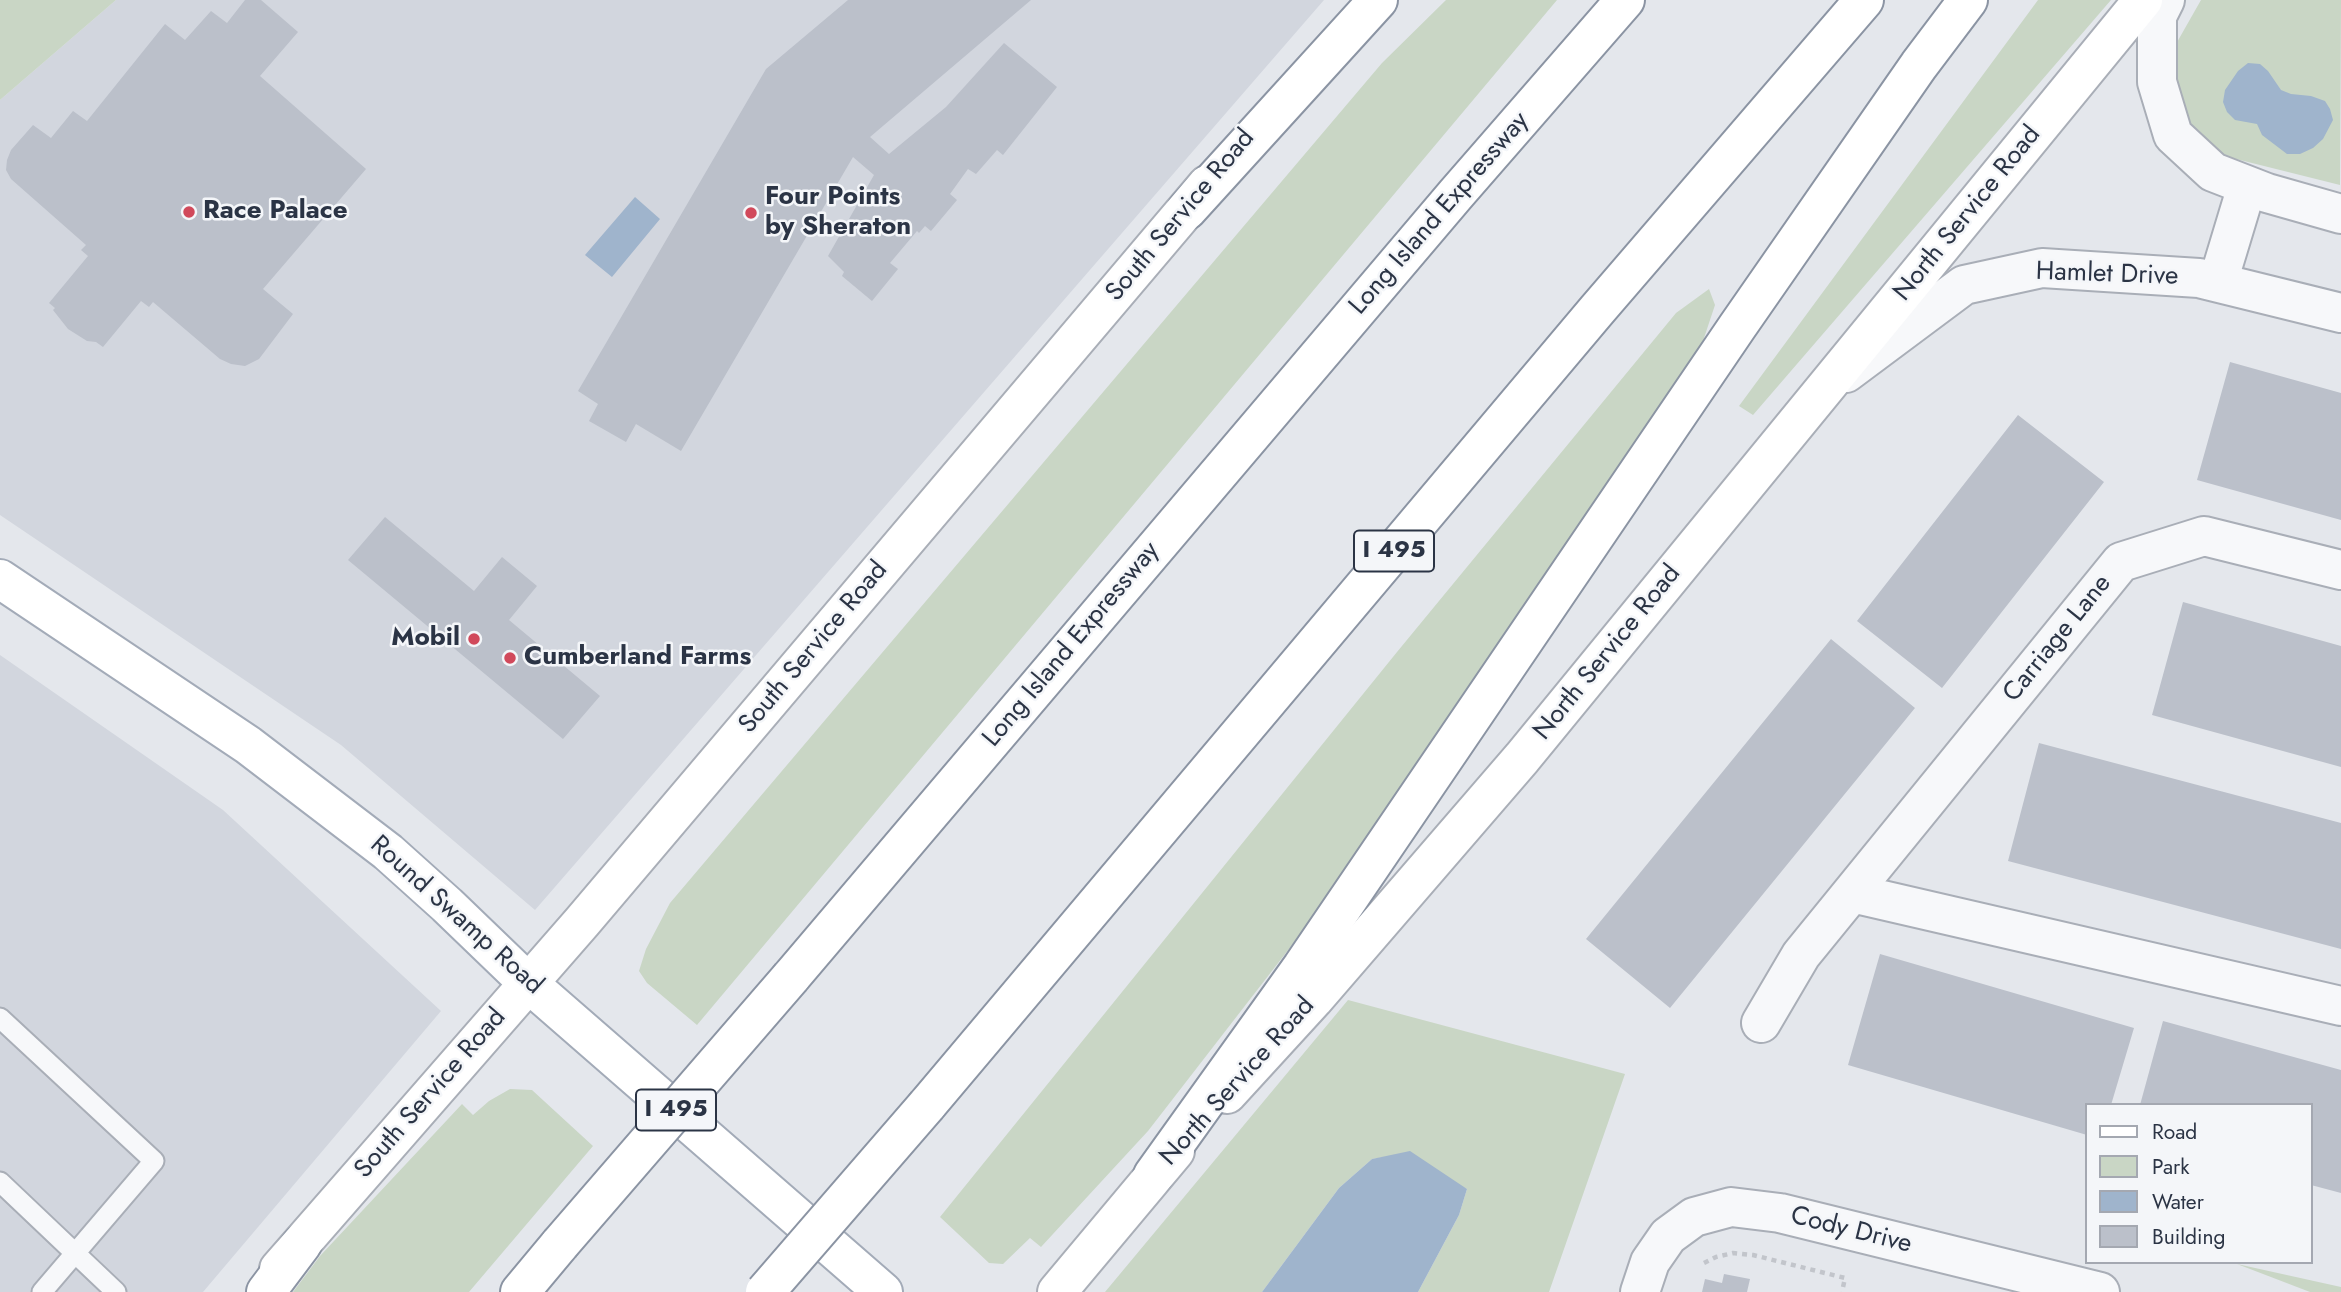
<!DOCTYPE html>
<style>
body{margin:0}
#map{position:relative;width:2341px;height:1292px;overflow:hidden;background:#e4e7ec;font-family:Jost,sans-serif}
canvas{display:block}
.legend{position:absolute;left:2085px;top:1103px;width:228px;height:161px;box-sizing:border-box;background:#f4f6f9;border:2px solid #a4a8b1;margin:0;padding:9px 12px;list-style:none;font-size:21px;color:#2b3445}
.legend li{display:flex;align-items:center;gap:14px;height:35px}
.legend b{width:35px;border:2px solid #a4a8b1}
</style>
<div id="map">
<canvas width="2341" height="1292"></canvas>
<ul class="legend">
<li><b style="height:9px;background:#fff"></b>Road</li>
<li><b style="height:19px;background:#c9d6c5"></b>Park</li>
<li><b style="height:19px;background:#9fb4cc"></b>Water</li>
<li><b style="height:19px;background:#bbc0ca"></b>Building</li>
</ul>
</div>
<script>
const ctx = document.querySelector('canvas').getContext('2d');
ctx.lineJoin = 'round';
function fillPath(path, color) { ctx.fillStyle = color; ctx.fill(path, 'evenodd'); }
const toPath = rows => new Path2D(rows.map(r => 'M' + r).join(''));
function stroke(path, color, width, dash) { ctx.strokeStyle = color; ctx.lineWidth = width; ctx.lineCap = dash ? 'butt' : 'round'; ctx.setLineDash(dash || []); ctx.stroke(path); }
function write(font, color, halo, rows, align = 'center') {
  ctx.font = font + ' Jost,sans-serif'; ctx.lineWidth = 5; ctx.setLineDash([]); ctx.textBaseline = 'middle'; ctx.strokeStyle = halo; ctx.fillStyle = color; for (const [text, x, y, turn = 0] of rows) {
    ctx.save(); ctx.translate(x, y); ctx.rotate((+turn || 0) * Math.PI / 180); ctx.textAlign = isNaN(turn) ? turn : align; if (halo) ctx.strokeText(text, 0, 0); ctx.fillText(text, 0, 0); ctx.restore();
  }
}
fillPath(toPath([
 [116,0,1324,0,535,910,341,745,0,515,0,100],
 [0,655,223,810,441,1011,203,1292,0,1292]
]), '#d2d6de');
fillPath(toPath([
 [0,0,116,0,0,100],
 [1446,0,1557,0,697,1025,647,983,639,971,646,949,670,903,1382,63],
 [2038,0,2111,0,1753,415,1739,406],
 [2201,0,2341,0,2340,185,2216,154,2188,127,2175,86,2176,44],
 [1709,289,1715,305,1701,347,1316,914,1148,1131,1041,1247,1030,1238,1003,1264,989,1263,940,1217,1397,652,1676,313],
 [1348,1000,1625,1074,1549,1292,1418,1292,1459,1215,1467,1189,1384,1157,1372,1159,1339,1188,1262,1292,1105,1292],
 [510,1089,532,1090,593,1146,469,1292,293,1292,320,1256,462,1104,473,1115,489,1101],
 [2237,1264,2341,1287,2341,1292,2310,1292]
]), '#c9d6c5');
fillPath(toPath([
 [2248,63,2260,64,2268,71,2281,90,2291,94,2311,96,2325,101,2330,109,2333,120,2323,139,2313,148,2300,154,2287,154,2262,135,2257,124,2235,120,2227,112,2223,102,2225,90,2238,71],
 [635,197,660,219,612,277,585,255],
 [1410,1151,1467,1189,1459,1215,1418,1292,1262,1292,1339,1188,1372,1159]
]), '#9fb4cc');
fillPath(toPath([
 [245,0,261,0,298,32,260,76,366,169,263,289,293,314,259,359,245,366,231,364,220,359,153,302,149,307,141,301,103,347,96,342,87,341,68,329,53,310,55,308,49,303,88,256,81,250,86,245,11,179,6,170,7,160,11,150,33,125,51,138,73,111,87,121,165,24,185,40,211,11,227,23],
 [848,0,1031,0,870,137,889,154,946,107,1004,43,1057,87,1003,155,997,150,976,174,968,169,950,194,957,200,931,231,925,226,919,233,917,231,890,263,898,269,872,301,842,276,844,272,828,256,874,175,853,157,681,451,636,424,626,442,589,421,598,404,578,391,766,69],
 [2230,362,2341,393,2341,520,2197,480],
 [2018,415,2104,482,1942,688,1857,621],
 [385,517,474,591,502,557,537,586,509,620,600,696,563,739,348,560],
 [2183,602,2341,646,2341,767,2152,715],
 [1831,639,1915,708,1670,1008,1586,939],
 [2039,743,2341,823,2341,949,2008,861],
 [1880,954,2134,1028,2111,1105,2087,1105,2087,1135,1848,1065],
 [2163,1021,2341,1070,2341,1193,2311,1185,2311,1105,2140,1105],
 [1724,1274,1750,1279,1747,1292,1702,1292,1705,1279,1722,1283]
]), '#bbc0ca');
const service = toPath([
 [0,1018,154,1161,42,1292],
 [0,1182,116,1292]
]);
const minor = toPath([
 [2165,0,2157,16,2157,82,2173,135,2213,172,2267,193,2341,214],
 [2218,282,2247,186],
 [1846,373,1964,285,2042,268,2199,278,2341,313],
 [1852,893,2341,1006],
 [1761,1023,1801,955,2121,562,2204,536,2341,570],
 [1640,1292,1650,1262,1668,1236,1694,1217,1731,1207,1780,1213,2100,1292]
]);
const secondary = toPath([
 [1227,1094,1314,999,1522,758,2143,0],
 [279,1269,582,922,1207,185],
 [1057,1292,1175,1151]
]);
const primary = toPath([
 [0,579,248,745,388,852,447,905,527,982,883,1292]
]);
const motorway = toPath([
 [1187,210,1378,0],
 [791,977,1456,194,1625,0],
 [927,1105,1597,310,1864,0],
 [1153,1175,1302,967,1737,327,1919,65,1968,0],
 [266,1292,302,1244],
 [520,1292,560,1244]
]);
stroke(service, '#a9aeb7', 23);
stroke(minor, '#a9aeb7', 42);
stroke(secondary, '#a9aeb7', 42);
stroke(primary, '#a3abb8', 42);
stroke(motorway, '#8b94a3', 42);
stroke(toPath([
 [1704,1263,1716,1257,1733,1253,1753,1255,1845,1278,1842,1292]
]), '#c2c5cb', 4.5, [5, 5]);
stroke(service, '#f7f8fa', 19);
stroke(minor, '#f7f8fa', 38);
stroke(secondary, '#fff', 38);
stroke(primary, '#fff', 38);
stroke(motorway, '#fff', 38);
const motorwayBridge = toPath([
 [560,1244,791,977],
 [765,1292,927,1105]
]);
stroke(motorwayBridge, '#8b94a3', 42, []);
stroke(motorwayBridge, '#fff', 38);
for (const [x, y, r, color] of [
 [189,212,7,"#d1495b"],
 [751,213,7,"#d1495b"],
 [474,639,7,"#d1495b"],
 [510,658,7,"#d1495b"]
]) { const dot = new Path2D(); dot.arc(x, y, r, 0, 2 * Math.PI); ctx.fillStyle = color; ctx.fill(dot); stroke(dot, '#f4f6f9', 2.5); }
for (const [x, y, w] of [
 [1394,551,80],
 [676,1110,80]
]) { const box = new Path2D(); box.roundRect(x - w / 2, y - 20.5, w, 41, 5); ctx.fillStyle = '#f4f6f9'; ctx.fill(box); stroke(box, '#2b3445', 2); }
write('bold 24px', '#2b3445', null, [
 ["I 495",1394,551],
 ["I 495",676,1110]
]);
write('bold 26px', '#2b3445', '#f4f6f9', [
 ["Four Points",765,198],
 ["by Sheraton",765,228],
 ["Race Palace",203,212],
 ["Mobil",460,639,"right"],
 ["Cumberland Farms",524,658]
], 'left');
write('26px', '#2b3445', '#f4f6f9', [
 ["Long Island Expressway",1440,214,-49],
 ["North Service Road",1968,214,-51],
 ["South Service Road",1181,216,-50],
 ["Hamlet Drive",2107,275,2],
 ["Carriage Lane",2058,639,-51],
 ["Long Island Expressway",1072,645,-50],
 ["South Service Road",814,648,-50],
 ["North Service Road",1608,653,-51],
 ["Round Swamp Road",456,916,42],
 ["North Service Road",1238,1082,-48],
 ["South Service Road",431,1094,-49],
 ["Cody Drive",1851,1231,14]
]);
</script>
